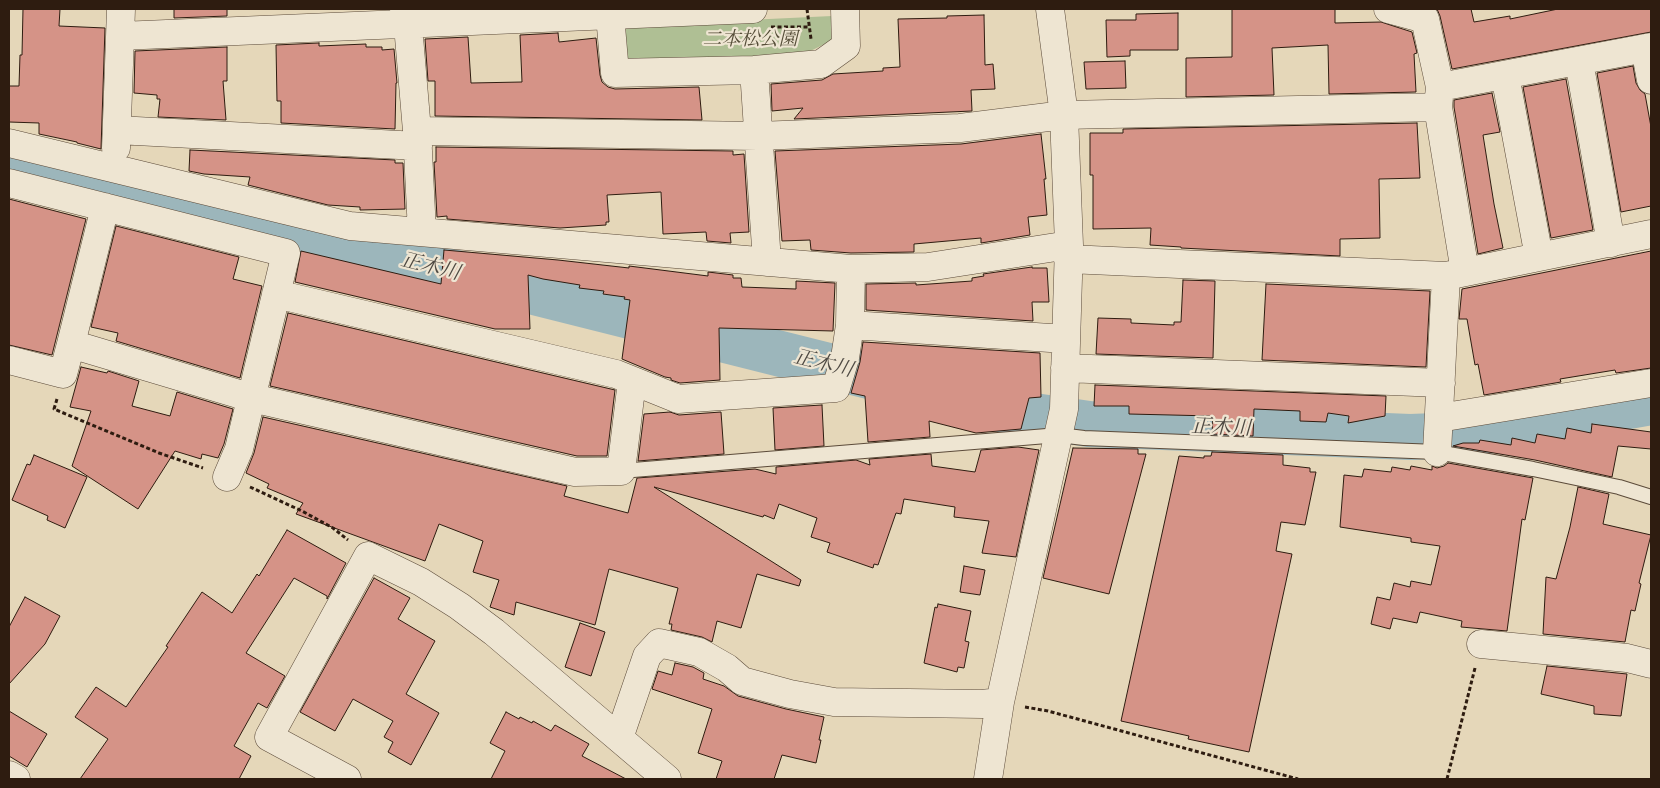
<!DOCTYPE html>
<meta charset="utf-8">
<style>
body{margin:0}
#map{position:relative;width:1660px;height:788px;overflow:hidden;background:#e5d7b9;font-family:"IM FELL Double Pica",serif}
canvas{display:block}
.frame{position:absolute;inset:0;border:10px solid #2e1c10;pointer-events:none}
</style>
<div id="map">
<canvas width="1660" height="788"></canvas>
<div class="frame"></div>
</div>
<script>
const ctx = document.querySelector('canvas').getContext('2d');
ctx.lineJoin = 'round';
function fillPath(path, color) { ctx.fillStyle = color; ctx.fill(path, 'evenodd'); }
const toPath = rows => new Path2D(rows.map(r => 'M' + r).join(''));
function stroke(path, color, width, dash) { ctx.strokeStyle = color; ctx.lineWidth = width; ctx.lineCap = dash ? 'butt' : 'round'; ctx.setLineDash(dash || []); ctx.stroke(path); }
function write(font, color, halo, rows, align = 'center') {
  ctx.font = font + ' "IM FELL Double Pica","Noto Serif JP",serif'; ctx.lineWidth = 4.5; ctx.setLineDash([]); ctx.textBaseline = 'middle'; ctx.strokeStyle = halo; ctx.fillStyle = color; for (const [text, x, y, turn = 0] of rows) {
    ctx.save(); ctx.translate(x, y); ctx.rotate((+turn || 0) * Math.PI / 180); ctx.textAlign = isNaN(turn) ? turn : align; if (halo) ctx.strokeText(text, 0, 0); ctx.fillText(text, 0, 0); ctx.restore();
  }
}
fillPath(toPath([
 [832,16,835,39,796,58,621,64,621,26]
]), '#afbf94');
stroke(toPath([
 [9,164,506,285,1020,414,1089,424,1410,437,1464,435,1651,402]
]), '#9cb6bb', 46);
const building = toPath([
 [23,9,60,9,59,26,105,28,101,149,77,143,77,142,39,134,39,123,9,122,9,86,19,86,20,55,22,55,23,9],
 [174,9,227,9,227,16,174,18,174,9],
 [1232,9,1335,9,1335,23,1381,22,1412,32,1417,53,1414,54,1416,92,1329,94,1328,45,1272,48,1274,95,1186,97,1186,58,1232,57,1232,9],
 [1437,9,1471,9,1474,22,1510,16,1510,19,1558,9,1651,9,1651,32,1452,69,1440,16,1437,9],
 [1178,13,1178,50,1130,50,1130,56,1107,57,1106,20,1136,20,1136,14,1178,13],
 [984,15,985,65,993,64,995,89,971,90,972,111,794,119,803,108,772,111,771,84,822,80,833,74,883,71,883,68,900,67,898,19,947,18,947,16,984,15],
 [558,33,559,42,596,38,600,75,602,82,608,87,615,89,699,87,702,120,435,116,435,81,428,81,425,39,468,37,471,83,522,82,520,35,558,33],
 [319,43,319,46,366,44,366,47,382,47,382,50,394,49,397,83,396,83,395,129,281,123,281,101,277,101,276,45,319,43],
 [227,47,227,81,223,81,226,120,158,117,160,99,157,99,157,95,134,93,135,51,227,47],
 [1125,61,1126,88,1086,89,1084,62,1125,61],
 [1633,66,1636,83,1640,90,1645,94,1651,127,1651,206,1621,212,1597,73,1633,66],
 [1566,79,1593,230,1551,238,1523,87,1566,79],
 [1492,93,1500,132,1483,135,1494,204,1503,248,1478,254,1454,107,1454,100,1492,93],
 [1417,123,1420,178,1379,179,1380,238,1340,239,1340,256,1181,248,1181,247,1150,245,1151,228,1093,229,1093,175,1090,175,1090,133,1123,133,1123,129,1417,123],
 [1041,134,1046,179,1044,179,1047,215,1028,217,1030,235,981,243,981,238,914,244,914,252,851,253,811,250,810,240,782,241,775,151,961,144,1041,134],
 [436,147,733,151,733,155,744,154,749,232,730,233,731,243,707,241,706,232,663,234,661,192,607,195,609,222,606,222,606,225,560,228,447,219,447,216,437,217,434,162,436,162,436,147],
 [190,150,395,160,395,163,403,163,405,209,360,210,360,207,328,205,248,185,250,177,204,174,189,171,190,150],
 [9,199,86,219,52,355,9,345,9,199],
 [116,226,239,257,233,279,262,286,240,378,116,341,118,333,91,327,116,226],
 [444,250,558,260,629,268,629,266,708,276,708,272,733,275,733,278,741,278,742,287,796,289,796,281,835,283,833,331,719,328,720,380,680,383,671,380,671,378,665,377,622,359,630,300,624,299,625,297,603,294,604,291,579,288,580,285,543,279,528,275,530,329,495,329,295,282,301,251,441,284,444,250],
 [1651,251,1651,368,1616,373,1615,370,1560,379,1561,382,1484,395,1478,364,1475,365,1467,319,1459,319,1462,289,1651,251],
 [1032,267,1032,268,1047,268,1049,302,1032,302,1033,321,866,310,866,284,916,283,916,285,972,281,972,278,984,276,983,274,1032,267],
 [1183,280,1215,281,1213,358,1096,354,1098,318,1131,319,1131,323,1174,325,1174,322,1181,322,1183,280],
 [1266,284,1430,291,1426,367,1262,360,1266,284],
 [288,313,615,390,607,456,577,456,270,386,288,313],
 [863,342,1040,353,1041,397,1029,398,1021,429,976,433,929,421,930,437,868,442,865,396,851,393,860,362,863,342],
 [81,367,107,373,108,371,139,381,132,406,170,416,177,392,233,409,224,444,218,458,202,454,201,459,175,451,138,509,72,466,91,411,70,407,81,367],
 [1095,385,1386,396,1385,416,1348,423,1349,416,1328,413,1326,422,1300,421,1300,411,1254,409,1253,436,1212,434,1213,416,1129,414,1129,406,1094,406,1095,385],
 [822,405,824,446,775,450,773,408,822,405],
 [670,412,679,415,721,412,724,454,638,461,644,414,670,412],
 [263,417,567,486,564,496,628,513,637,478,755,469,776,474,776,467,856,460,870,465,869,459,931,454,932,466,975,472,981,450,1018,447,1039,450,1016,557,982,553,989,521,954,517,955,507,904,499,901,514,896,513,878,565,874,564,873,568,827,552,830,543,811,537,817,518,779,504,774,519,764,515,763,517,654,487,801,580,799,586,757,574,741,628,717,621,712,642,702,637,671,630,672,624,669,624,678,588,609,569,595,625,516,602,514,615,490,607,499,580,473,572,483,541,439,524,425,561,296,514,303,503,267,488,269,484,246,473,254,453,263,417],
 [1592,424,1651,432,1651,449,1618,446,1612,477,1535,460,1453,446,1463,443,1479,443,1480,440,1511,445,1512,438,1535,443,1537,434,1565,439,1567,428,1591,433,1592,424],
 [1073,448,1138,449,1138,454,1146,454,1109,594,1043,578,1073,448],
 [1212,452,1283,455,1283,465,1310,468,1310,472,1316,472,1305,525,1281,522,1276,551,1292,554,1249,752,1188,739,1189,736,1121,721,1179,456,1204,458,1204,456,1211,456,1212,452],
 [34,455,87,477,65,528,47,520,48,516,12,500,27,464,30,465,34,455],
 [1448,463,1533,478,1525,520,1522,519,1507,631,1461,627,1462,621,1420,612,1417,623,1393,618,1390,629,1371,624,1377,597,1390,600,1394,583,1410,587,1411,581,1431,585,1440,546,1411,542,1411,538,1340,527,1344,475,1362,477,1364,469,1391,472,1392,467,1410,470,1411,466,1432,470,1432,466,1437,468,1444,466,1448,463],
 [1578,487,1609,494,1603,524,1651,535,1639,583,1641,584,1635,611,1631,610,1625,642,1543,634,1546,577,1556,579,1570,527,1578,487],
 [287,530,346,563,327,599,327,596,294,578,246,653,285,676,267,708,258,703,234,746,251,756,239,779,80,779,108,739,75,717,96,687,126,707,168,647,166,646,202,592,232,613,257,574,259,576,287,530],
 [964,566,985,570,980,595,960,592,964,566],
 [374,578,410,598,398,619,435,641,406,694,439,713,411,765,388,752,393,742,384,737,393,721,353,699,335,731,300,712,374,578],
 [25,597,60,616,45,644,9,684,9,627,25,597],
 [938,604,971,611,965,641,969,642,964,668,958,667,957,672,924,663,935,607,937,608,938,604],
 [580,623,605,632,591,676,565,667,580,623],
 [675,663,693,667,704,673,703,679,724,686,738,696,786,709,824,717,819,740,821,740,816,763,782,755,774,779,716,779,722,761,698,753,712,709,652,689,658,671,672,675,675,663],
 [1547,666,1627,674,1621,716,1594,714,1594,706,1541,694,1547,666],
 [9,711,47,734,27,767,9,756,9,711],
 [506,712,519,719,520,717,532,723,533,721,551,731,555,725,589,744,582,756,626,779,491,779,505,751,490,743,506,712]
]);
fillPath(building, '#d59387');
stroke(building, '#2e1c10', 1);
const service = toPath([
 [621,471,1059,435,1084,438,1437,452,1533,469,1619,487,1651,497]
]);
const minor = toPath([
 [404,9,406,9,408,25,417,131,422,232],
 [1388,9,1425,19,1440,87,1438,107,1465,272],
 [610,15,615,73,754,70,821,64,846,46,845,9],
 [120,36,753,9],
 [1645,48,1651,80],
 [1579,61,1611,243],
 [754,70,767,262],
 [1505,75,1539,257],
 [1440,87,1651,47],
 [117,130,418,146],
 [417,131,758,136,960,128,1064,115,1438,107],
 [9,143,350,226,851,269,928,267,1069,245],
 [116,148,121,9],
 [9,183,286,253,239,449,227,477],
 [1068,259,1446,276,1651,234],
 [276,294,616,374,678,399,836,388,845,358,850,325,851,269],
 [850,325,1066,339],
 [71,344,105,207],
 [9,360,63,374,71,344,252,398,575,472,621,471,632,381],
 [1065,368,1441,383],
 [1439,418,1651,383],
 [1437,452,1446,276],
 [1481,644,1627,658,1651,664],
 [619,738,647,656,659,643,699,652,727,668,742,681,790,694,834,702,982,704,1000,702],
 [9,775,16,779],
 [347,779,269,737,368,556,421,582,459,606,494,632,667,779],
 [988,779,1000,702,1064,409,1069,245,1064,115,1050,9]
]);
stroke(service, '#5c4b3a', 16);
stroke(minor, '#5c4b3a', 29);
stroke(toPath([
 [807,9,811,39],
 [771,27,809,27],
 [57,399,54,409,159,453,203,468],
 [250,487,302,511,333,528,348,540],
 [1025,707,1048,711,1298,779],
 [1447,779,1475,668]
]), '#2e1c10', 3, [4, 2.5]);
stroke(service, '#eee5d2', 14);
stroke(minor, '#eee5d2', 28);
write('italic 19px', '#554d38', '#eee5d2', [
 ["二本松公園",750,41]
]);
write('italic 20px', '#4f4a43', '#eee5d2', [
 ["正木川",430,268,14],
 ["正木川",823,365,14],
 ["正木川",1221,429,2]
]);
</script>
